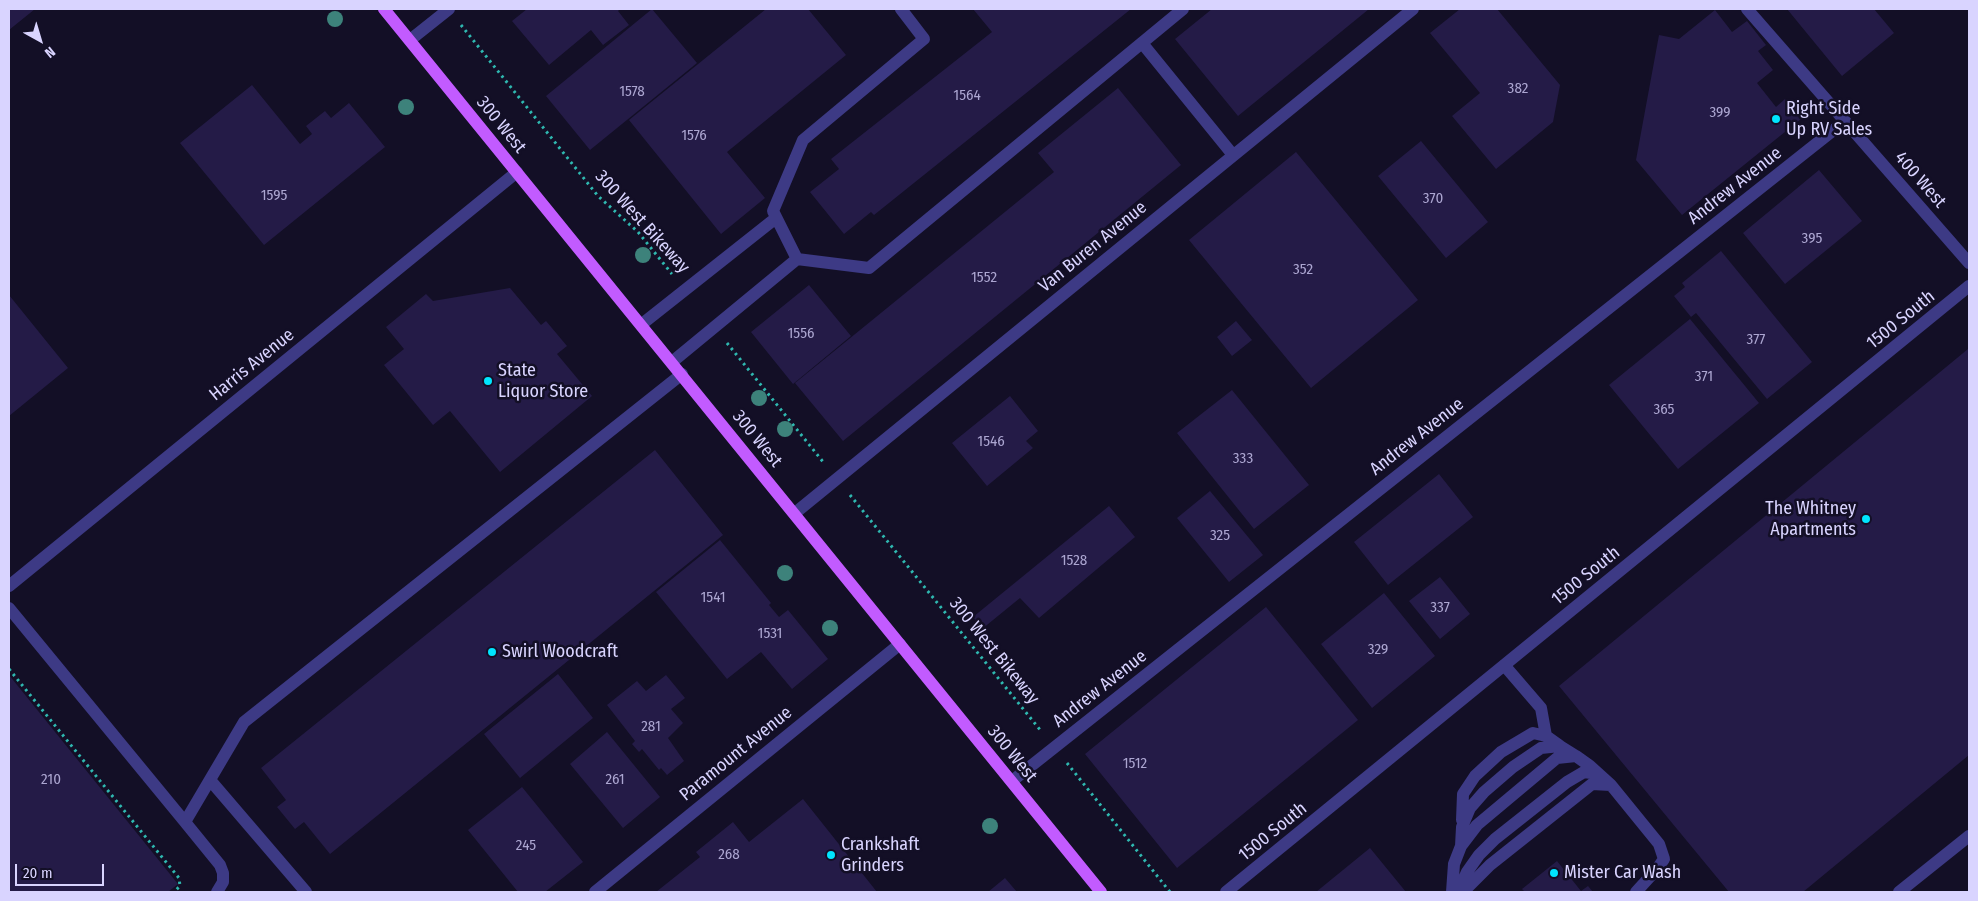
<!DOCTYPE html>
<style>
body{margin:0}
#map{position:relative;width:1978px;height:901px;overflow:hidden;background:#130f26;font-family:"Fira Sans Condensed",sans-serif}
canvas{display:block}
.frame{position:absolute;inset:0;border:10px solid #d9d4ff;pointer-events:none}
.north{position:absolute;left:15px;top:15px;width:50px;height:50px;-webkit-text-stroke:4px #130f26;paint-order:stroke;rotate:141deg;font-size:14px;font-weight:700;line-height:20px;text-align:center;color:#d9d4ff}
.north::after{content:'';display:block;margin:auto;width:18px;height:22px;background:#d9d4ff;clip-path:polygon(50% 0,100% 100%,50% 72%,0 100%)}
.scale{position:absolute;left:15px;top:864px;width:89px;height:22px;box-sizing:border-box;border:2px solid #d9d4ff;border-top:0;padding-left:6px;font-size:15px;line-height:18px;white-space:nowrap;color:#d9d4ff;-webkit-text-stroke:4px #130f26;paint-order:stroke}
</style>
<div id="map">
<canvas width="1978" height="901"></canvas>
<div class="frame"></div>
<div class="north">N</div>
<div class="scale">20 m</div>
</div>
<script>
const ctx = document.querySelector('canvas').getContext('2d');
ctx.lineJoin = 'round';
function fillPath(path, color) { ctx.fillStyle = color; ctx.fill(path, 'evenodd'); }
const toPath = rows => new Path2D(rows.map(r => 'M' + r).join(''));
function stroke(path, color, width, dash) { ctx.strokeStyle = color; ctx.lineWidth = width; ctx.lineCap = dash ? 'butt' : 'round'; ctx.setLineDash(dash || []); ctx.stroke(path); }
function write(font, color, halo, rows, align = 'center') {
  ctx.font = font + ' "Fira Sans Condensed",sans-serif'; ctx.lineWidth = 5; ctx.setLineDash([]); ctx.textBaseline = 'middle'; ctx.strokeStyle = halo; ctx.fillStyle = color; for (const [text, x, y, turn = 0] of rows) {
    ctx.save(); ctx.translate(x, y); ctx.rotate((+turn || 0) * Math.PI / 180); ctx.textAlign = isNaN(turn) ? turn : align; if (halo) ctx.strokeText(text, 0, 0); ctx.fillText(text, 0, 0); ctx.restore();
  }
}
fillPath(toPath([
 [9,9,35,9,9,30],
 [527,9,620,9,618,11,629,25,603,45,591,30,549,65,512,21],
 [652,9,697,63,590,150,546,96],
 [766,9,808,9,846,55,727,152,765,198,721,234,629,120],
 [973,9,1131,9,874,215,871,212,844,234,810,192,839,169,831,159,992,32],
 [1212,9,1369,9,1238,116,1175,39],
 [1460,9,1497,9,1560,85,1553,122,1496,169,1452,116,1480,93,1430,33],
 [1787,9,1874,9,1894,33,1842,76],
 [1715,10,1732,32,1747,21,1766,45,1758,51,1773,70,1757,83,1776,107,1785,99,1801,119,1682,215,1636,160,1659,35,1679,39],
 [252,85,300,144,312,134,306,126,325,111,331,118,349,103,385,147,264,245,180,143],
 [1118,88,1181,165,843,441,795,383,1054,172,1038,153],
 [1421,141,1488,222,1446,258,1378,176],
 [1296,152,1418,300,1311,388,1189,240],
 [1819,170,1862,221,1785,284,1743,233],
 [1721,251,1812,362,1767,399,1696,313,1691,317,1674,296,1685,287,1682,283],
 [809,285,851,336,793,384,751,332],
 [510,288,541,325,546,321,567,346,557,354,592,396,500,472,450,411,433,425,384,365,404,349,386,327,426,294,433,301],
 [9,295,68,368,9,416],
 [1690,319,1759,403,1678,469,1609,385],
 [1236,321,1252,340,1232,356,1217,337],
 [1968,349,1969,351,1969,755,1803,892,1729,892,1559,686],
 [1232,390,1309,485,1254,529,1177,433],
 [1010,396,1038,431,1026,441,1033,448,987,486,952,443],
 [655,450,723,535,330,854,304,822,295,829,277,807,286,800,261,768],
 [1439,474,1473,517,1388,585,1354,542],
 [1210,491,1263,555,1229,582,1177,518],
 [1109,506,1135,537,1039,618,1020,598,982,629,973,617],
 [720,540,771,603,769,605,779,617,788,610,828,659,792,689,761,652,727,679,656,592],
 [1440,577,1470,614,1440,639,1409,601],
 [1384,593,1435,656,1372,708,1321,644],
 [1266,607,1358,720,1177,868,1085,754],
 [558,674,593,718,520,778,484,734],
 [9,675,178,884,168,892,9,892],
 [666,675,685,698,671,709,683,723,668,738,684,761,667,775,661,768,659,770,642,749,639,752,632,744,635,741,607,705,637,681,646,691],
 [607,732,660,797,623,828,570,764],
 [522,787,583,862,545,892,518,892,468,830],
 [803,799,877,892,656,892,700,857,696,852,733,822,749,842],
 [1370,848,1406,892,1316,892],
 [1557,861,1581,891,1588,886,1593,892,1525,892,1522,889],
 [1005,878,1017,892,988,892]
]), '#241b47');
stroke(toPath([
 [461,25,598,196,638,232,672,274],
 [727,343,824,463],
 [850,495,1041,731],
 [9,669,179,878,180,886,174,892],
 [1067,763,1170,892]
]), '#2fb8b0', 3, [2.5, 4]);
stroke(toPath([
 [1747,9,1969,263],
 [410,40,449,9],
 [1142,43,1233,155],
 [797,259,773,211,803,140,924,39,901,9],
 [642,324,776,218],
 [672,362,797,259,869,268,1183,9],
 [795,513,1413,9],
 [9,586,517,172],
 [9,608,185,822],
 [1504,665,1541,708,1546,736],
 [210,780,306,892],
 [1012,781,1845,121],
 [1462,820,1463,794,1475,776,1501,752,1533,733,1546,736,1560,746],
 [1461,846,1462,827,1470,808,1484,792,1513,767,1541,748,1560,746,1576,756],
 [217,892,223,882,223,873,220,865,185,822,244,722,682,374],
 [595,892,900,644],
 [1226,892,1969,286],
 [1452,892,1454,864,1461,846,1477,825,1557,758,1576,756,1590,766,1611,785],
 [1458,892,1467,872,1479,855,1495,839,1567,782,1584,772,1591,773,1601,777],
 [1463,892,1490,865,1592,784,1611,785,1659,844,1664,859,1657,869,1636,892],
 [1899,892,1969,836]
]), '#3d3a85', 12);
stroke(toPath([
 [384,9,1101,892]
]), '#c25bff', 12);
ctx.fillStyle = '#3d827b';
for (const [x, y] of [
 [335,19],
 [406,107],
 [643,255],
 [759,398],
 [785,429],
 [785,573],
 [830,628],
 [990,826]
]) { ctx.beginPath(); ctx.arc(x, y, 8, 0, 2 * Math.PI); ctx.fill(); }
for (const [x, y, r, color] of [
 [1776,119,5,"#00e5ff"],
 [488,381,5,"#00e5ff"],
 [1866,519,5,"#00e5ff"],
 [492,652,5,"#00e5ff"],
 [831,855,5,"#00e5ff"],
 [1554,873,5,"#00e5ff"]
]) { const dot = new Path2D(); dot.arc(x, y, r, 0, 2 * Math.PI); ctx.fillStyle = color; ctx.fill(dot); stroke(dot, '#130f26', 2); }
write('15px', '#aca6d1', null, [
 ["382",1518,89],
 ["1578",632,92],
 ["1564",967,96],
 ["399",1720,113],
 ["1576",694,136],
 ["1595",274,196],
 ["370",1433,199],
 ["395",1812,239],
 ["352",1303,270],
 ["1552",984,278],
 ["1556",801,334],
 ["377",1756,340],
 ["371",1704,377],
 ["365",1664,410],
 ["1546",991,442],
 ["333",1243,459],
 ["325",1220,536],
 ["1528",1074,561],
 ["1541",713,598],
 ["337",1440,608],
 ["1531",770,634],
 ["329",1378,650],
 ["281",651,727],
 ["1512",1135,764],
 ["210",51,780],
 ["261",615,780],
 ["245",526,846],
 ["268",729,855]
]);
write('18px', '#d9d4ff', '#130f26', [
 ["Right Side",1786,109],
 ["Up RV Sales",1786,130],
 ["State",498,371],
 ["Liquor Store",498,392],
 ["The Whitney",1856,509,"right"],
 ["Apartments",1856,530,"right"],
 ["Swirl Woodcraft",502,652],
 ["Crankshaft",841,845],
 ["Grinders",841,866],
 ["Mister Car Wash",1564,873]
], 'left');
write('18px', '#d9d4ff', '#130f26', [
 ["300 West",501,125,51],
 ["400 West",1920,180,49],
 ["Andrew Avenue",1735,186,-38],
 ["300 West Bikeway",642,222,48],
 ["Van Buren Avenue",1093,247,-39],
 ["1500 South",1901,320,-39],
 ["Harris Avenue",252,365,-39],
 ["Andrew Avenue",1417,437,-38],
 ["300 West",757,439,51],
 ["1500 South",1586,576,-39],
 ["300 West Bikeway",994,651,51],
 ["Andrew Avenue",1100,689,-38],
 ["Paramount Avenue",736,754,-39],
 ["300 West",1012,754,51],
 ["1500 South",1273,832,-39]
]);
</script>
